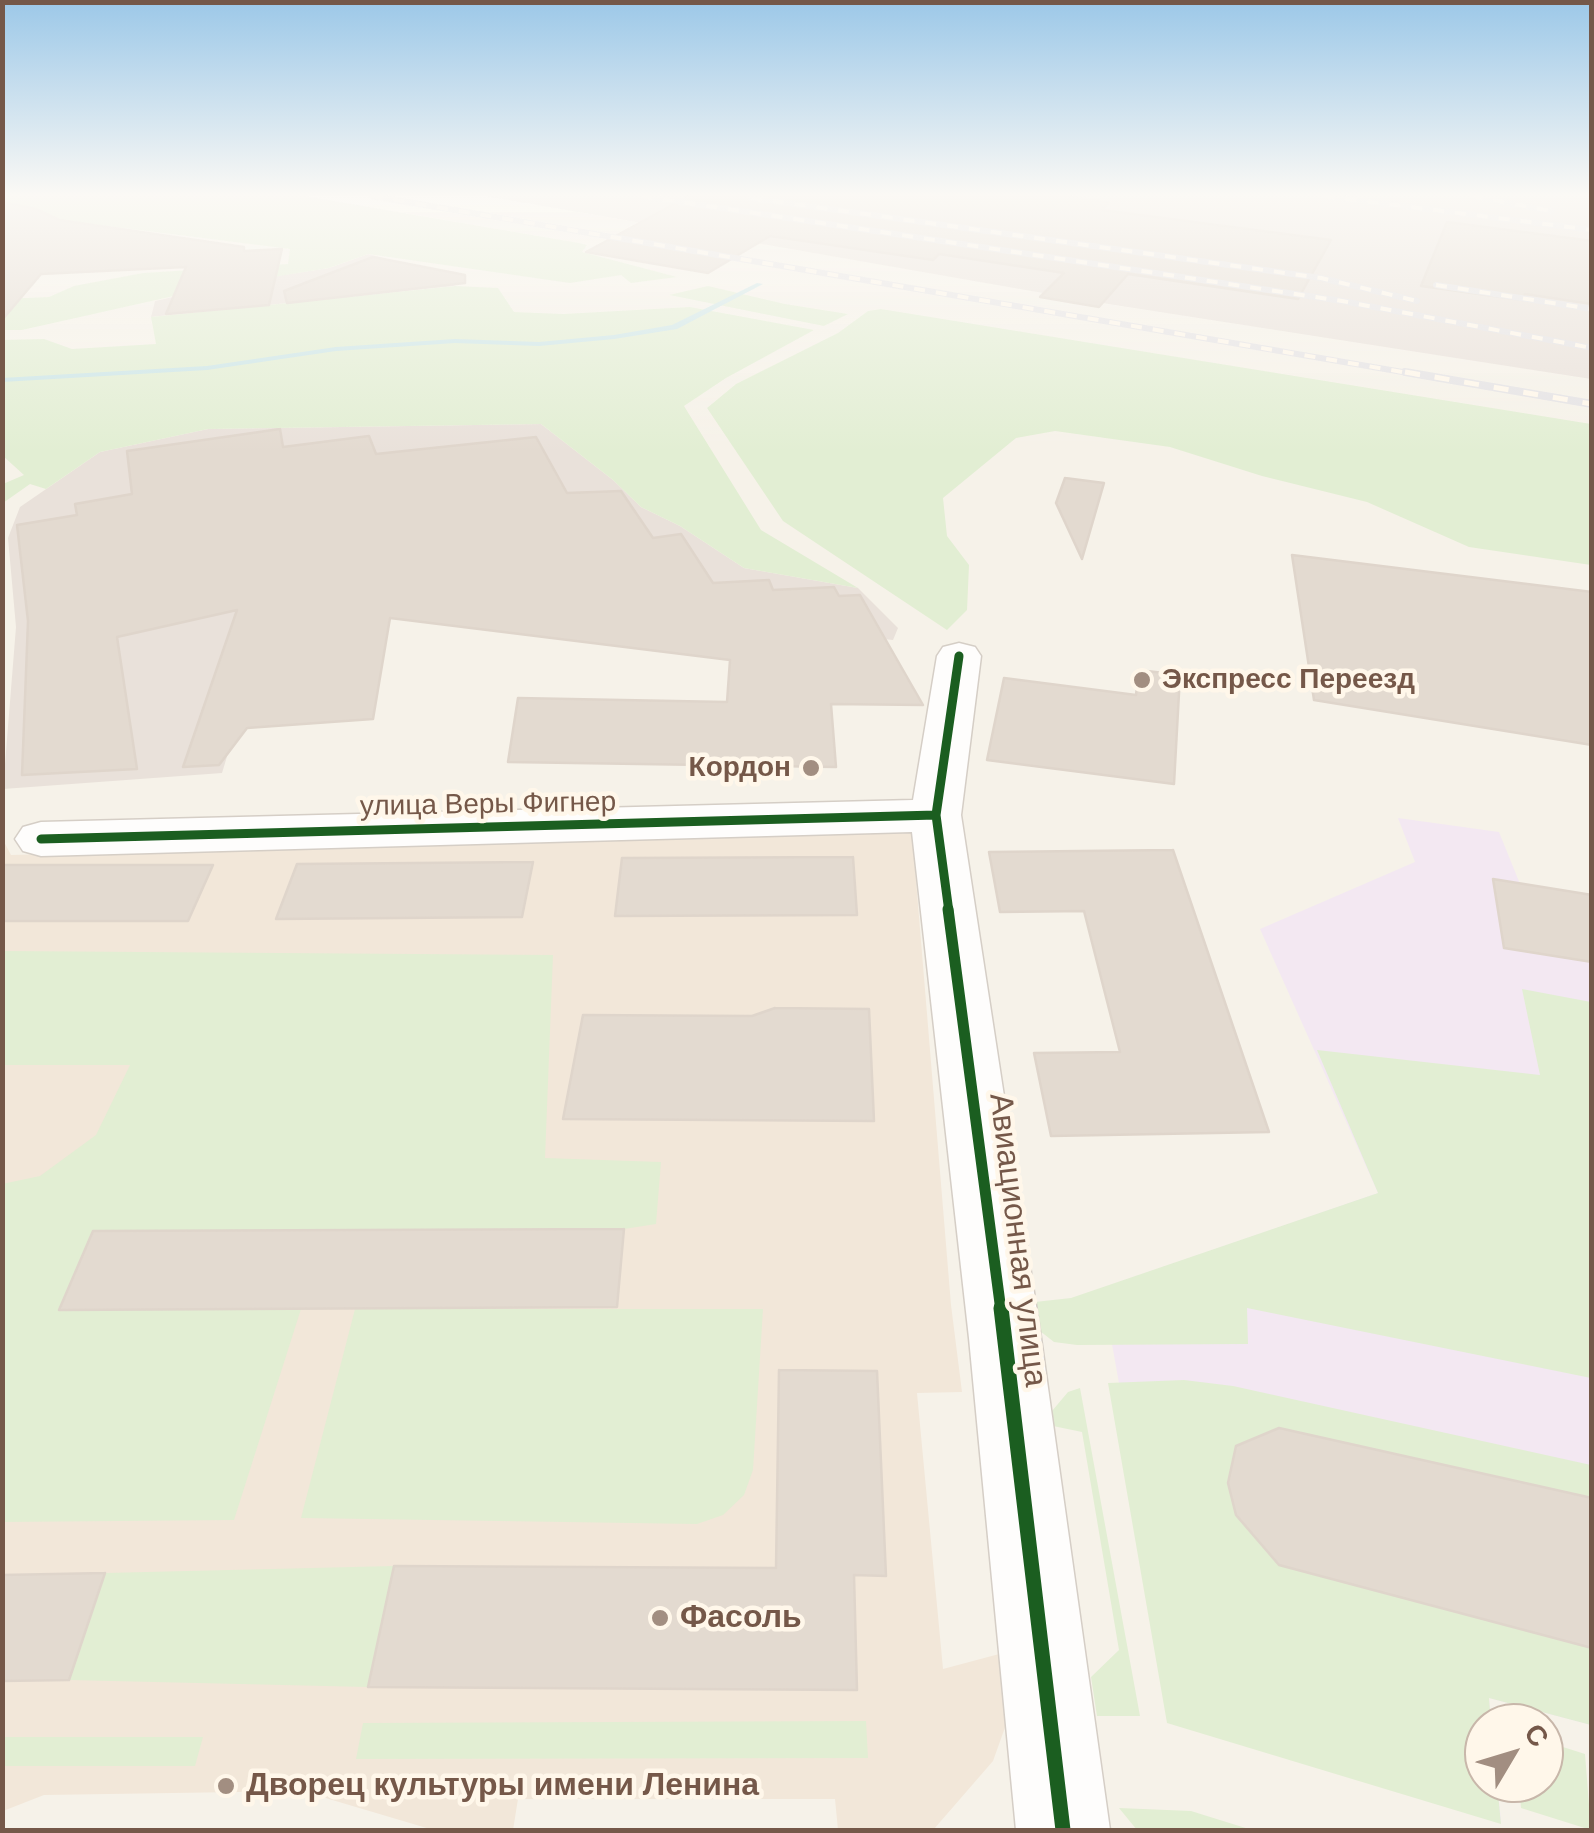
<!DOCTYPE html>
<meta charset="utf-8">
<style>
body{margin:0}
#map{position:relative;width:1594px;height:1833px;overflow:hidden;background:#f6f2e9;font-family:Helvetica,sans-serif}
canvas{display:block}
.frame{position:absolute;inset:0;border:5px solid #755849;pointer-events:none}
.north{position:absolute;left:1464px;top:1703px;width:100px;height:100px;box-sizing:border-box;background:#fff7ea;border:2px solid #c8b7aa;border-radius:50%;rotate:52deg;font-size:28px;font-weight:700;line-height:40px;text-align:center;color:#755849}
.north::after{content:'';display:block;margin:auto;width:35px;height:45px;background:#a28e81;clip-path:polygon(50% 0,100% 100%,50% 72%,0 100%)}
</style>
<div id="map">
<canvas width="1594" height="1833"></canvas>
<div class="frame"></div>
<div class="north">С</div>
</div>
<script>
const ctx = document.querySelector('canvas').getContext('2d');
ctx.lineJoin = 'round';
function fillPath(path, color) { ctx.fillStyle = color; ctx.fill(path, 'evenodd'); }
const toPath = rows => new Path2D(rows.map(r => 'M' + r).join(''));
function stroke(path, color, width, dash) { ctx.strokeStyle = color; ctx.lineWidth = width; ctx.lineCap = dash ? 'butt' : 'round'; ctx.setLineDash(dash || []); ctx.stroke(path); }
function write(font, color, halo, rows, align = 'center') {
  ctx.font = font + ' Helvetica,sans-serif'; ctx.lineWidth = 9; ctx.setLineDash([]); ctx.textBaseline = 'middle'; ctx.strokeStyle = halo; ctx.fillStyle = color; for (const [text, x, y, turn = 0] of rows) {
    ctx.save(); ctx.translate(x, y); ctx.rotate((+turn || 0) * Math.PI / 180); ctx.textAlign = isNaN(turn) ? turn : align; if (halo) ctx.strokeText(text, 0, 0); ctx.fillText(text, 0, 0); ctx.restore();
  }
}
fillPath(toPath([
 [912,832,951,1305,962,1392,917,1393,943,1669,1003,1653,1008,1719,993,1761,934,1829,838,1830,835,1799,518,1799,513,1830,430,1829,302,1791,44,1795,3,1811,2,838,11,855]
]), '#f2e7d9');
fillPath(toPath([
 [487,196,1591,196,1591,379,1102,303,1099,307,1040,297,1043,293],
 [368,254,431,270,455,286,151,317,155,301,249,280,329,268],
 [541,424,613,480,641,507,680,526,744,568,858,588,898,628,893,640,386,586,238,720,222,773,3,789,16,627,8,538,20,507,100,452,208,429]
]), '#e9e1da');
fillPath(toPath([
 [1398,818,1499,832,1520,884,1504,948,1592,962,1591,1725,1489,1698,1491,1723,1484,1723,1484,1783,1497,1783,1501,1820,1179,1720,1102,1288,1378,1193,1260,929,1415,862]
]), '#f3e8f2');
fillPath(toPath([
 [3,196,304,196,579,243,587,245,582,252,677,277,631,283,621,275,570,283,368,254,329,268,223,285,22,330,3,330,2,299,49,297,74,286,143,273,288,264,290,249,59,220,36,209,3,202],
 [455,286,498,288,514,312,563,314,690,307,814,330,726,378,684,406,761,530,858,588,744,568,680,526,641,507,613,480,541,424,208,429,100,452,46,489,30,484,3,503,3,484,24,475,3,456,3,340,44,339,72,349,156,344,151,317],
 [708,286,785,304,848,314,824,326,669,295],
 [881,309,1591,424,1591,565,1469,547,1367,502,1262,476,1170,447,1055,431,1016,438,943,498,947,536,969,565,967,610,947,630,783,521,707,408,736,384,838,333,868,311],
 [3,951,553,955,545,1158,661,1162,656,1224,624,1229,93,1231,60,1310,301,1309,234,1520,3,1522,2,1184,40,1176,96,1135,130,1065,3,1065],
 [1522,989,1591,1002,1591,1378,1247,1308,1248,1344,1077,1345,1054,1342,1040,1331,1035,1302,1071,1298,1378,1193,1317,1050,1540,1075],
 [355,1309,763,1309,753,1470,744,1495,723,1515,697,1524,301,1518],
 [1184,1380,1233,1386,1591,1465,1591,1498,1236,1515,1279,1565,1591,1648,1591,1725,1489,1698,1491,1723,1484,1723,1484,1783,1497,1783,1501,1824,1167,1723,1108,1383],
 [1080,1388,1140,1716,1097,1716,1091,1677,1119,1650,1082,1432,1053,1426,1052,1411,1068,1392],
 [394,1566,368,1687,69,1680,105,1573],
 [866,1721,868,1758,356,1759,363,1723],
 [3,1737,203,1737,195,1766,3,1766],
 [1544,1741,1585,1754,1591,1830,1521,1808,1519,1783,1544,1783],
 [1119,1808,1191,1811,1252,1830,1137,1830]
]), '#e2eed3');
fillPath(toPath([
 [757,283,763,284,677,329,614,339,539,346,455,343,336,351,207,370,2,382,2,378,207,366,336,347,455,339,539,342,614,335,672,325,757,283]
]), '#cae5e7');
const building = toPath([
 [689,196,1065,196,1109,202,1102,210,1331,240,1298,299,1128,274,1099,307,1040,297,1064,273,939,254,933,260,770,236,708,273,586,252,689,196],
 [2,202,36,209,59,220,244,247,244,251,282,249,269,305,166,314,186,267,41,274,2,320,2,202],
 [1447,222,1592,241,1592,304,1525,294,1523,300,1421,286,1447,222],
 [373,257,465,275,465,283,287,303,284,291,373,257],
 [280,429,283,447,369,436,376,454,536,437,567,493,621,491,653,538,681,534,713,583,769,580,773,590,834,587,839,596,860,595,923,705,831,704,836,767,508,762,518,698,727,702,730,660,390,618,373,719,247,728,219,765,183,767,237,610,117,637,137,769,22,775,28,621,17,525,77,515,75,504,132,494,127,451,280,429],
 [1065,478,1104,483,1082,559,1056,503,1065,478],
 [1292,555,1592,592,1592,745,1314,700,1292,555],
 [1139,670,1180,675,1174,784,987,760,1004,678,1136,695,1139,670],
 [1173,850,1269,1132,1051,1136,1034,1053,1120,1052,1084,911,1000,912,989,852,1173,850],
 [853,857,857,915,615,916,622,858,853,857],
 [533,862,522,917,276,919,297,864,533,862],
 [2,865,213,865,188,921,2,921,2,865],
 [1493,879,1592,895,1592,962,1504,948,1493,879],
 [775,1008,869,1009,874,1121,563,1119,583,1015,752,1016,775,1008],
 [624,1229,617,1307,59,1310,93,1231,624,1229],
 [779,1370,877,1371,886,1576,854,1575,857,1690,368,1687,394,1566,776,1568,779,1370],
 [1279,1428,1592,1498,1592,1648,1279,1565,1236,1515,1228,1483,1236,1446,1279,1428],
 [105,1573,69,1680,2,1681,2,1575,105,1573]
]);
fillPath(building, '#e3dad0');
stroke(building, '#dfd5cb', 2.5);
const minor = toPath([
 [959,643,975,647,981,656,961,815,1041,1338,1110,1830,1016,1830,969,1338,912,832,41,856,23,851,15,839,23,827,41,822,913,800,937,656,943,647,959,643]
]);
stroke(minor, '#d5cec6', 3);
fillPath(minor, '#fefdfc');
const railFar1 = toPath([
 [372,196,1420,375],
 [641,196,1342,301,1592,348],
 [1324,196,1592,230],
 [1472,196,1551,211],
 [751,198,1321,278,1417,301],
 [1436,285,1592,309]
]);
const rail = toPath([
 [1405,372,1592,404]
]);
stroke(railFar1, '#e4e2e4', 6);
stroke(rail, '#e4e2e4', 8);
stroke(railFar1, '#fff7ea', 4, [11]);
stroke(rail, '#fff7ea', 5, [15]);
stroke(toPath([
 [41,839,936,815],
 [949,912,936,815,959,656]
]), '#1b5e20', 9);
stroke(toPath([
 [948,909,1001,1311]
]), '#1b5e20', 11);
stroke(toPath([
 [1001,1308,1063,1830]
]), '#1b5e20', 15);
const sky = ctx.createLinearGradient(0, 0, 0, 453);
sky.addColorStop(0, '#9cc8e8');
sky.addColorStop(0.43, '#fbf9f5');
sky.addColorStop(1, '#fbf9f500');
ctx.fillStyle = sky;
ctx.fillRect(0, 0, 1594, 453);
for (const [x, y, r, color] of [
 [1142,680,10,"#a28e81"],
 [811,768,10,"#a28e81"],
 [660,1618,10,"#a28e81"],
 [226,1786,10,"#a28e81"]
]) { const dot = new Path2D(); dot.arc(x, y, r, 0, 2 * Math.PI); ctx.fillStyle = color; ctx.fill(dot); stroke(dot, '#fff7ea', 4); }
write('bold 28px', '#755849', '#fff7ea', [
 ["Экспресс Переезд",1162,680],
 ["Кордон",791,768,"right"]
], 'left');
write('28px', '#755849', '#fff7ea', [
 ["улица Веры Фигнер",488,805,-1]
]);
write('32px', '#755849', '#fff7ea', [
 ["Авиационная улица",1017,1240,83]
]);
write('bold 32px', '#755849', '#fff7ea', [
 ["Фасоль",680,1618],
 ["Дворец культуры имени Ленина",246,1786]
], 'left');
</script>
